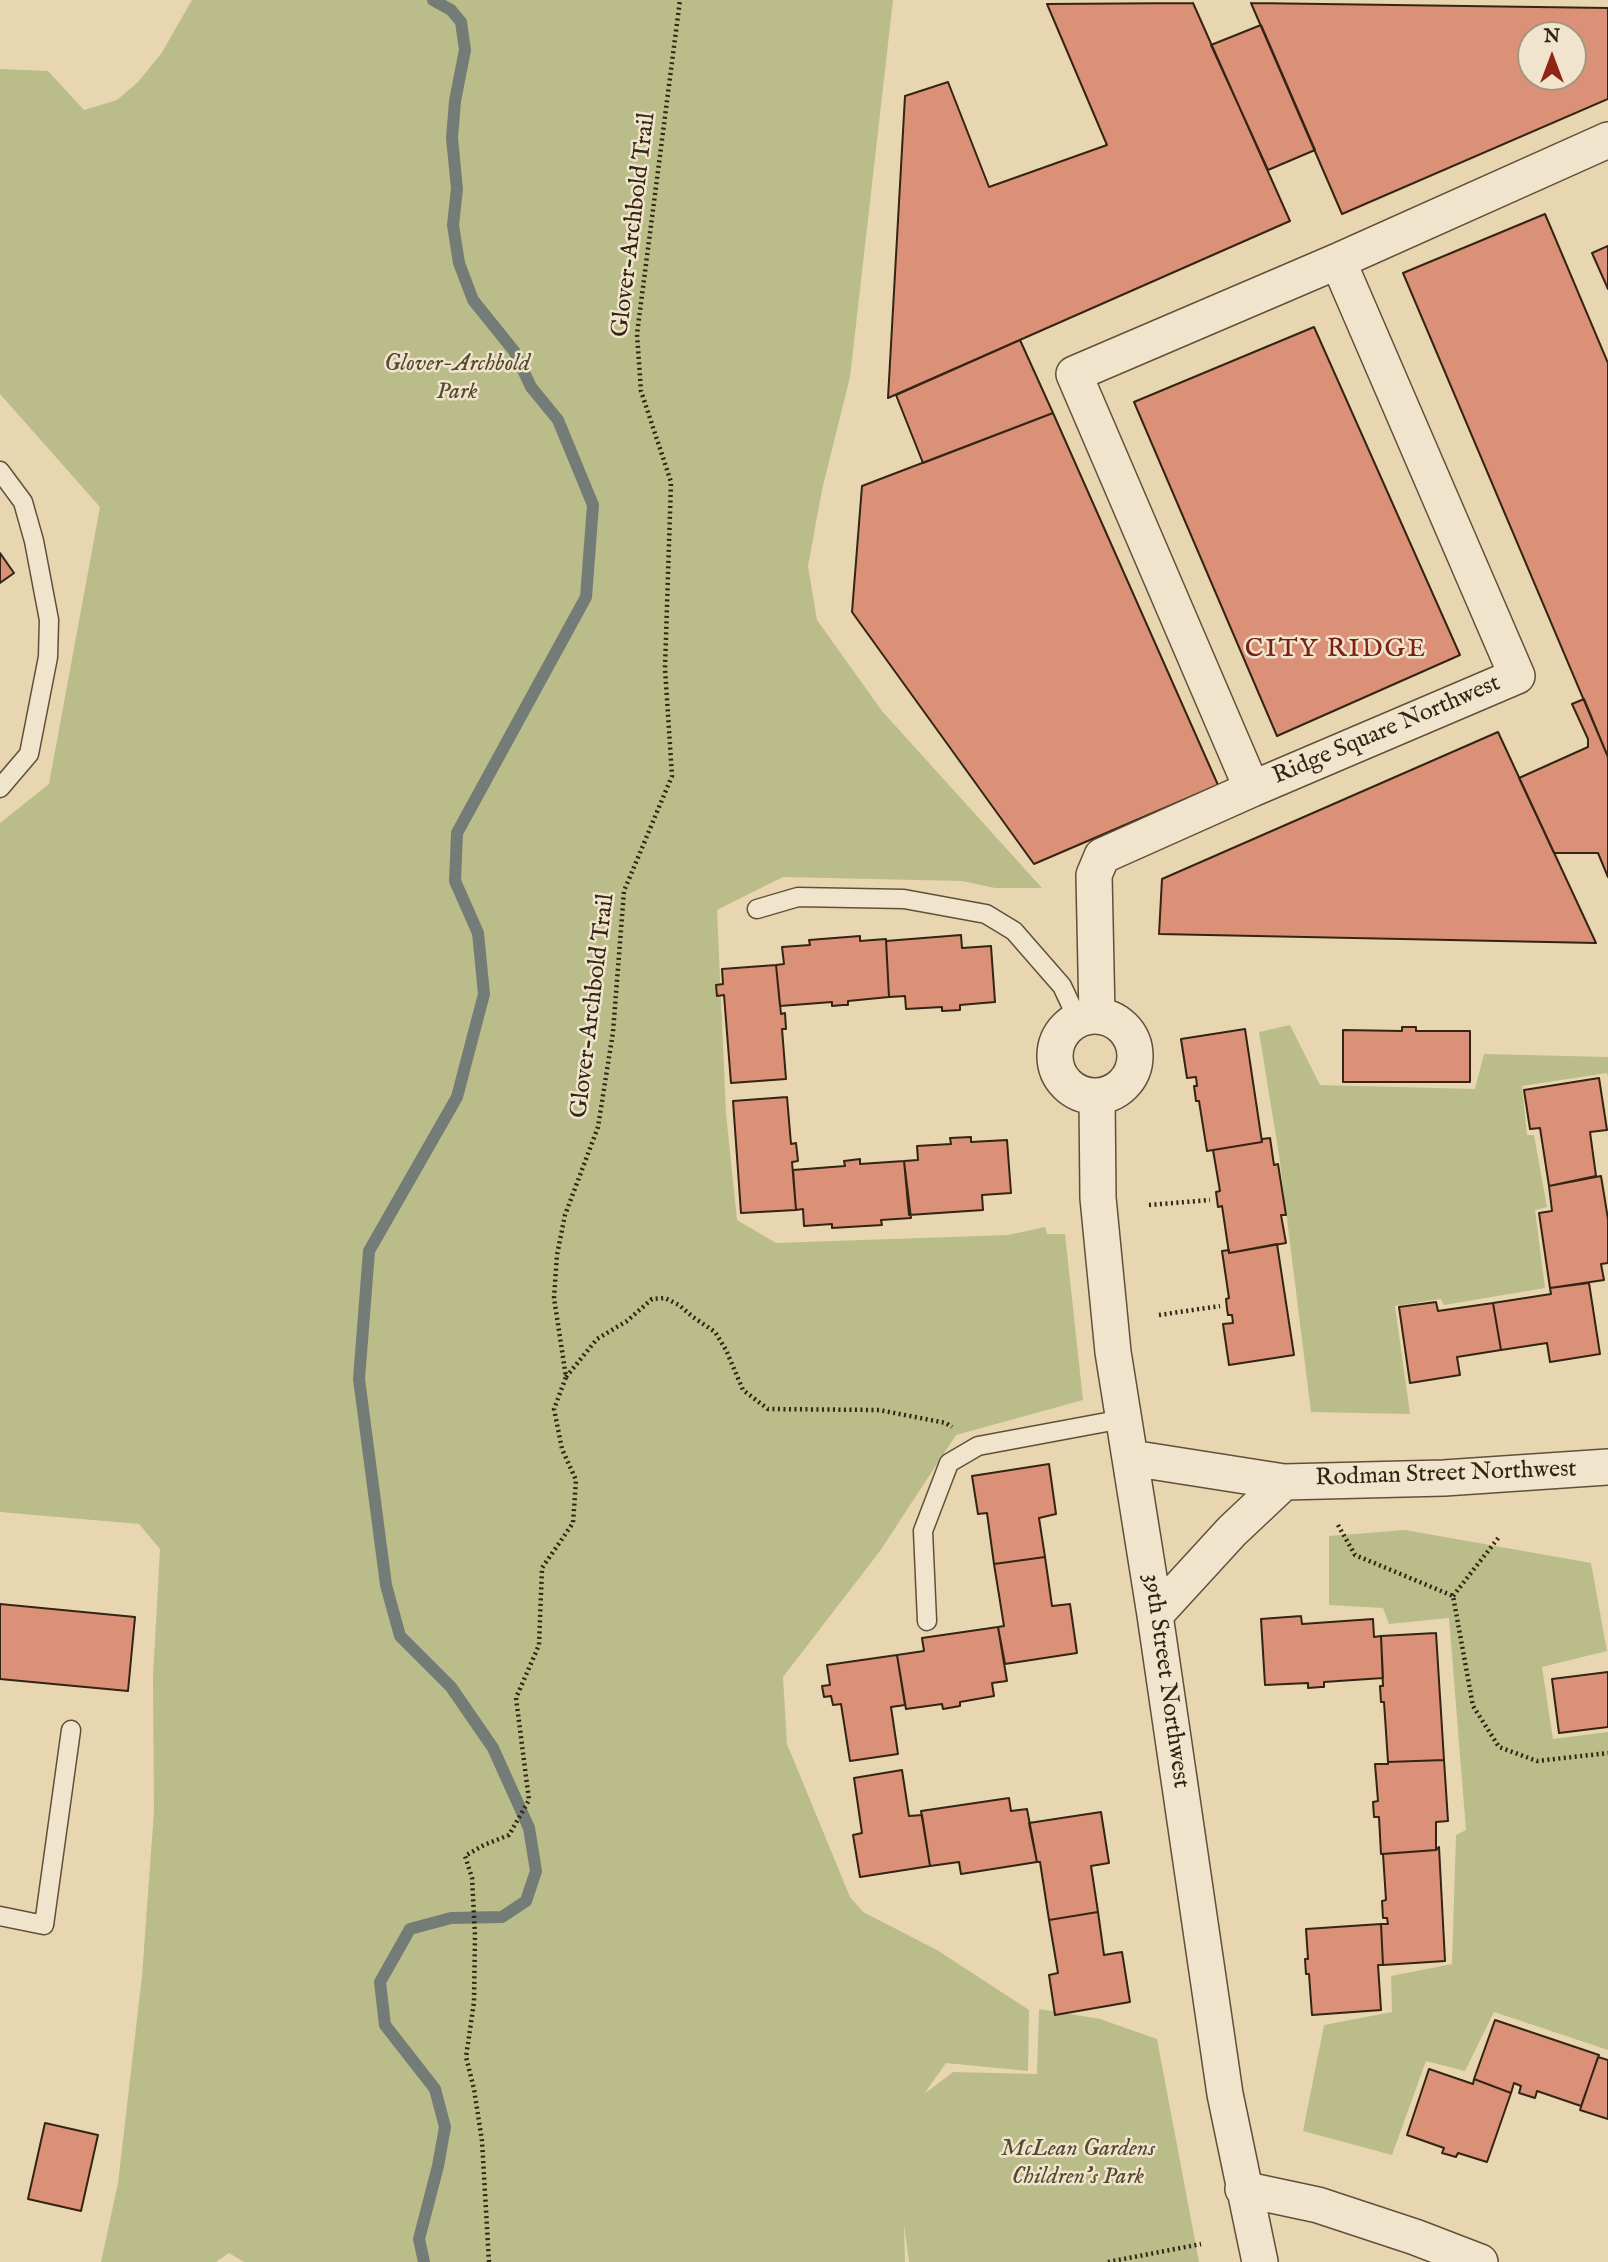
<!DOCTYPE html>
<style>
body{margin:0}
#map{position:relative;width:1608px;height:2262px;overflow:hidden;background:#e8d6b1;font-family:"IM FELL English",serif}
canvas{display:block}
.north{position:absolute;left:1517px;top:21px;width:70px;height:70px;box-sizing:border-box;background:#f0e4cc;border:2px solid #a49782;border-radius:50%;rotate:0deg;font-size:19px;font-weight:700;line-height:28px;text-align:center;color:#332413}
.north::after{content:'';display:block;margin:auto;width:24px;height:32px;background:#8f2418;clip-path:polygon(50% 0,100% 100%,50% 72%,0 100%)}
</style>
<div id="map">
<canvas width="1608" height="2262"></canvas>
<div class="north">N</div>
</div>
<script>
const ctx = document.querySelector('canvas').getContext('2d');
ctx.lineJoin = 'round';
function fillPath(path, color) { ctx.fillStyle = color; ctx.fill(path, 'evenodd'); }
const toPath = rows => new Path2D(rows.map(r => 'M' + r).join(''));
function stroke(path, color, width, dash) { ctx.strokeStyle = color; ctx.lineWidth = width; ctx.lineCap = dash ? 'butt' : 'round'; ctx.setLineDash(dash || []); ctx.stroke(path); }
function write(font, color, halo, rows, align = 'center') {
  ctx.font = font + ' "IM FELL English",serif'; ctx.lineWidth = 5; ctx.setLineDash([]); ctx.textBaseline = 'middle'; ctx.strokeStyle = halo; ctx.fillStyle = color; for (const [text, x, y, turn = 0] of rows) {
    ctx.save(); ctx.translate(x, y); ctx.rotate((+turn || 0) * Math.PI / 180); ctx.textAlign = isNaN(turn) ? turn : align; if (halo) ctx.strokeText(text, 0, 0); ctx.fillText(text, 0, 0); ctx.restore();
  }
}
fillPath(toPath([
 [192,0,893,0,850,377,822,490,808,566,817,620,882,711,1042,888,995,888,962,881,783,877,717,910,726,1113,737,1220,776,1243,1008,1235,1045,1227,1047,1234,1065,1234,1083,1400,956,1435,880,1551,783,1677,787,1744,850,1897,863,1912,937,1950,1029,2010,1028,2071,946,2063,924,2094,953,2072,1037,2074,1039,2009,1100,2019,1157,2039,1199,2262,909,2262,904,2224,905,2262,244,2262,229,2253,216,2262,101,2262,118,2183,142,1976,154,1811,153,1677,160,1549,139,1524,0,1512,0,823,49,784,100,507,0,394,0,69,48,71,84,110,117,100,138,82,161,54],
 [1290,1025,1320,1085,1475,1089,1484,1054,1608,1057,1608,1076,1607,1073,1522,1086,1527,1135,1534,1135,1547,1207,1535,1210,1545,1288,1444,1305,1441,1299,1395,1306,1410,1414,1311,1412,1279,1155,1259,1032],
 [1405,1530,1591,1563,1607,1651,1542,1667,1553,1739,1608,1732,1608,2050,1494,2012,1465,2071,1426,2061,1392,2155,1303,2131,1324,2025,1392,2012,1391,1976,1452,1964,1456,1835,1466,1830,1449,1618,1389,1624,1383,1608,1329,1605,1329,1536]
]), '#babd89');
stroke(toPath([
 [424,2262,419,2239,438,2166,445,2127,435,2089,385,2025,380,1982,410,1929,451,1918,502,1917,526,1901,536,1871,529,1828,493,1748,451,1687,400,1636,386,1585,359,1379,369,1251,457,1097,484,994,478,933,455,881,457,833,586,597,593,505,558,420,531,387,514,351,473,300,459,263,453,225,457,189,452,138,455,101,465,50,461,22,451,10,433,0]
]), '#737c76', 12);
const building = toPath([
 [1193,3,1290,221,888,398,905,96,948,82,989,187,1107,145,1047,4,1193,3],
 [1251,3,1608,8,1608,99,1342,214,1251,3],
 [1531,35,1573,35,1573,77,1531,77,1531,35],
 [1261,25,1315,150,1268,170,1211,45,1261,25],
 [1545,214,1608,363,1608,757,1403,273,1545,214],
 [1608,246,1608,289,1592,253,1608,246],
 [1314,327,1460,655,1277,736,1134,402,1314,327],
 [1020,340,1053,413,923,463,896,395,1020,340],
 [1053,413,1218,785,1034,864,852,612,862,486,1053,413],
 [0,553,14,573,0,583,0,553],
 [1584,699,1608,757,1608,877,1598,853,1554,853,1519,778,1588,747,1588,739,1572,704,1584,699],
 [1498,732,1596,943,1159,934,1162,879,1498,732],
 [961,935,962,948,991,946,995,1002,960,1005,960,1010,942,1011,942,1007,906,1009,905,996,889,997,886,941,961,935],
 [860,936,860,941,886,939,889,997,848,1001,848,1005,843,1005,832,1006,832,1002,780,1006,776,965,784,964,782,947,810,945,809,940,860,936],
 [776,965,781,1014,785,1013,786,1029,782,1029,786,1079,731,1083,724,995,717,996,716,985,723,984,722,969,776,965],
 [1402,1027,1416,1027,1416,1031,1470,1031,1470,1082,1343,1082,1343,1030,1402,1031,1402,1027],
 [1245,1029,1262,1142,1207,1151,1199,1101,1196,1101,1194,1086,1197,1086,1196,1077,1187,1078,1181,1039,1245,1029],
 [1599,1078,1607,1130,1590,1132,1596,1176,1549,1186,1540,1128,1530,1129,1524,1090,1599,1078],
 [787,1097,791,1144,796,1143,798,1161,792,1162,796,1210,741,1213,733,1101,787,1097],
 [971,1137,971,1142,1007,1140,1011,1193,982,1195,983,1210,909,1215,904,1161,918,1160,917,1146,951,1144,950,1138,971,1137],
 [1270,1138,1274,1165,1278,1164,1286,1215,1281,1215,1286,1243,1229,1253,1222,1206,1218,1207,1216,1192,1220,1191,1213,1150,1262,1142,1262,1139,1270,1138],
 [860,1159,860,1164,904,1161,911,1218,881,1220,882,1225,832,1228,832,1224,804,1226,803,1209,796,1210,793,1170,845,1166,844,1161,860,1159],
 [1601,1176,1608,1219,1608,1263,1601,1264,1604,1280,1550,1288,1539,1213,1552,1211,1549,1186,1601,1176],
 [1277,1244,1294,1355,1229,1365,1223,1324,1233,1323,1232,1315,1228,1315,1227,1309,1226,1299,1229,1298,1222,1251,1229,1250,1229,1253,1277,1244],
 [1589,1283,1600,1354,1550,1362,1547,1343,1501,1350,1493,1303,1551,1294,1550,1288,1589,1283],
 [1436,1302,1438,1311,1493,1303,1501,1350,1457,1357,1460,1375,1410,1383,1399,1307,1436,1302],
 [1049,1464,1056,1514,1039,1518,1045,1557,994,1564,987,1513,978,1514,972,1476,1049,1464],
 [1045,1557,1052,1606,1070,1604,1077,1653,1005,1664,998,1627,1004,1626,994,1564,1045,1557],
 [0,1604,135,1617,128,1691,0,1679,0,1604],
 [1301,1616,1302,1624,1373,1619,1374,1637,1381,1636,1383,1678,1324,1682,1324,1687,1321,1687,1308,1688,1308,1683,1265,1685,1261,1619,1301,1616],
 [998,1627,1007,1681,992,1683,994,1696,960,1702,960,1706,943,1709,942,1704,906,1709,897,1655,924,1651,922,1638,998,1627],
 [1436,1633,1444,1760,1388,1762,1384,1702,1381,1702,1380,1686,1383,1686,1381,1636,1436,1633],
 [897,1655,905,1705,891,1707,898,1754,850,1761,841,1704,833,1705,831,1696,824,1697,822,1686,830,1685,827,1665,897,1655],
 [1608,1672,1608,1727,1559,1733,1552,1679,1608,1672],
 [1444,1760,1448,1821,1436,1822,1436,1850,1381,1854,1379,1817,1374,1817,1373,1802,1378,1801,1375,1764,1388,1764,1388,1762,1444,1760],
 [902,1770,909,1816,922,1815,930,1866,860,1877,853,1835,862,1833,854,1778,902,1770],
 [1009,1798,1011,1811,1027,1809,1037,1862,961,1874,959,1862,930,1866,921,1811,1009,1798],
 [1101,1812,1109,1863,1091,1866,1098,1912,1049,1920,1040,1862,1037,1862,1029,1823,1101,1812],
 [1439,1847,1445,1961,1383,1965,1381,1924,1388,1924,1387,1918,1383,1918,1382,1901,1386,1900,1383,1854,1436,1850,1439,1847],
 [1098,1912,1104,1955,1122,1952,1130,2002,1055,2015,1049,1975,1058,1973,1049,1920,1098,1912],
 [1381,1924,1383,1965,1378,1965,1381,2010,1312,2015,1309,1974,1306,1974,1305,1959,1308,1959,1306,1929,1381,1924],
 [1495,2020,1599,2055,1581,2106,1537,2091,1535,2098,1519,2093,1521,2086,1514,2083,1511,2093,1474,2079,1495,2020],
 [1598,2057,1608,2060,1608,2119,1580,2110,1598,2057],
 [1429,2069,1473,2084,1474,2079,1511,2093,1487,2162,1458,2153,1456,2157,1442,2153,1444,2148,1407,2135,1429,2069],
 [45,2123,98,2135,81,2211,28,2199,45,2123]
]);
fillPath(building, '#db9177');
stroke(building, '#332413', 2);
const service = toPath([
 [0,471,23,502,34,541,49,620,48,657,29,754,0,788],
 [757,909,798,897,904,899,986,914,1014,931,1062,986,1078,1020],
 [927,1621,923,1531,949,1463,978,1446,1123,1419],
 [0,1916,44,1925,71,1730]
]);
const minor = toPath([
 [1338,261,1517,676,1252,789,1074,374,1338,261,1608,140],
 [1097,1016,1094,875,1102,856,1252,789],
 '1055 1056a40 40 0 1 1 80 0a40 40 0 1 1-80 0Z',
 [1097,1096,1098,1198,1113,1352,1155,1615,1225,2094,1260,2262],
 [1131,1458,1284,1482,1444,1478,1608,1467],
 [1155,1615,1232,1531,1284,1482],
 [1243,2189,1318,2205,1415,2237,1480,2262]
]);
stroke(service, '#60503a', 21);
stroke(minor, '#60503a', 38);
stroke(toPath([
 [1149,1205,1210,1200],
 [1159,1315,1220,1306],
 [566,1377,597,1339,627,1321,652,1299,665,1298,679,1305,693,1317,715,1332,726,1350,743,1390,768,1409,879,1410,946,1423,952,1427],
 [1338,1525,1355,1555,1453,1596,1473,1706,1499,1747,1537,1761,1608,1753],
 [1453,1596,1499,1537],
 [489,2262,482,2141,474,2089,466,2057,474,2002,475,1935,472,1878,465,1856,484,1845,509,1835,529,1800,516,1698,539,1645,542,1568,573,1523,576,1480,562,1449,554,1409,566,1377,554,1298,557,1255,565,1215,598,1127,613,1032,624,891,672,776,665,668,671,482,641,391,637,334,680,0],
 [1108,2262,1201,2244]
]), '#332413', 4.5, [2, 3.5]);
stroke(service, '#f0e4cc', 18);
stroke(minor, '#f0e4cc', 35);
write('24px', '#332413', '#f0e4cc', [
 ["Glover-Archbold Trail",635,225,-83],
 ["Ridge Square Northwest",1387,731,-23],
 ["Glover-Archbold Trail",594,1006,-83],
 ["Rodman Street Northwest",1446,1475,-2],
 ["39th Street Northwest",1165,1681,82]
]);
write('italic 24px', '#554a30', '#f0e4cc', [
 ["Glover-Archbold",457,365],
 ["Park",457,393],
 ["McLean Gardens",1078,2150],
 ["Children's Park",1078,2178]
]);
ctx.letterSpacing = '2px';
write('26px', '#7a1f14', '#f0e4cc', [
 ["CITY RIDGE",1336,651]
]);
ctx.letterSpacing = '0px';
</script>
